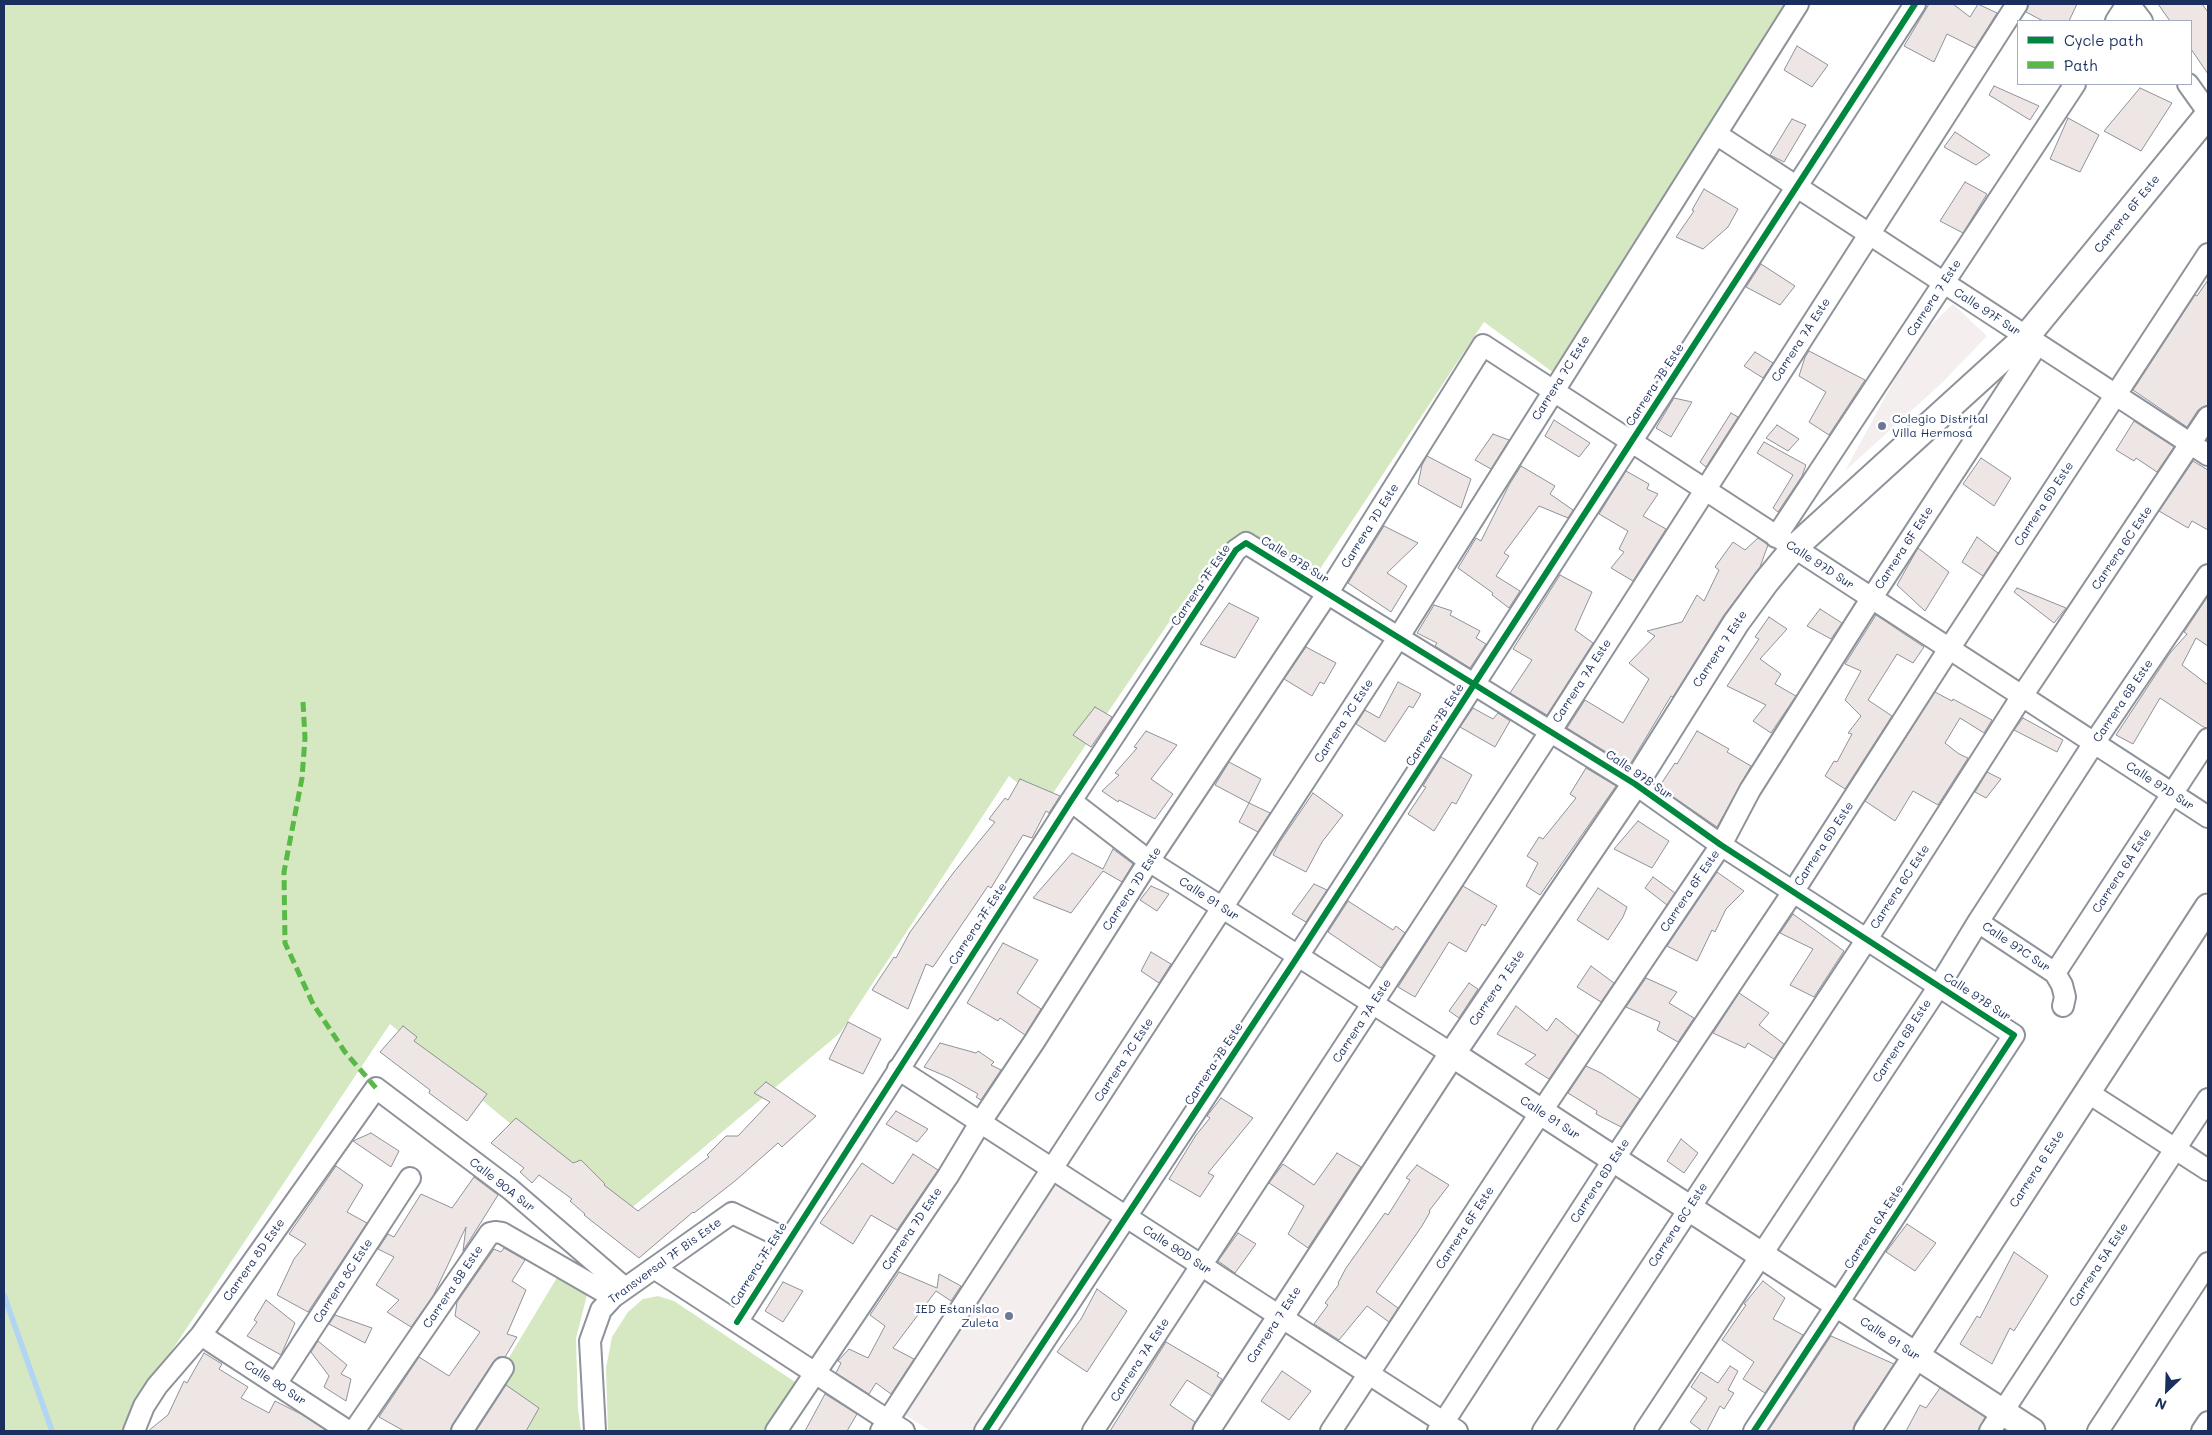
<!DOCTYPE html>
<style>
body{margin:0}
#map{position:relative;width:2212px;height:1435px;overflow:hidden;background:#fff;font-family:Mali,sans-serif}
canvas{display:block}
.frame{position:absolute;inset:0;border:5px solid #1b2f5e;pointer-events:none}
.legend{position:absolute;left:2017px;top:20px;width:175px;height:65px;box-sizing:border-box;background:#fff;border:1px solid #a4acbf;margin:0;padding:6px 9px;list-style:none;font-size:15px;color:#1b2f5e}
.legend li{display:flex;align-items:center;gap:10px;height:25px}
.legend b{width:25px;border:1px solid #a4acbf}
.north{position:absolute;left:2142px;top:1365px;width:50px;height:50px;-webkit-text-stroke:4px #fff;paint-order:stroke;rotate:204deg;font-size:14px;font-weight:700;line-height:20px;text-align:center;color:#1b2f5e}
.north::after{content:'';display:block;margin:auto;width:18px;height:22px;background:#1b2f5e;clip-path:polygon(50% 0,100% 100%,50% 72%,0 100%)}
</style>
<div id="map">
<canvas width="2212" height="1435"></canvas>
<div class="frame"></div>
<ul class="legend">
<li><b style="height:6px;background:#00873e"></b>Cycle path</li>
<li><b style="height:6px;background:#58b947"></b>Path</li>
</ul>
<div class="north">N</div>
</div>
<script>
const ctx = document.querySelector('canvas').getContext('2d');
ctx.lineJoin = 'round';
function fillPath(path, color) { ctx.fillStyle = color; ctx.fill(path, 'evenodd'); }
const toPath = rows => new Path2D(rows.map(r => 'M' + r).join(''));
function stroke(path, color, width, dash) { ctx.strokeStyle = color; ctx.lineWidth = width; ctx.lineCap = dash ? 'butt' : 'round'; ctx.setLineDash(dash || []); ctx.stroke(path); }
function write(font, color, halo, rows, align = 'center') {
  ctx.font = font + ' Mali,sans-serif'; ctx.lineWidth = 5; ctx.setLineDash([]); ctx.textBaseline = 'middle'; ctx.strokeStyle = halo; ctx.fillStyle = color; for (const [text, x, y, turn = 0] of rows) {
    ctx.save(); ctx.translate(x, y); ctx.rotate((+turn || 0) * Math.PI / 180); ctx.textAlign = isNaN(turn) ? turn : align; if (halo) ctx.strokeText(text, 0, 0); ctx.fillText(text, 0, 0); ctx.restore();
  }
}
fillPath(toPath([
 [1953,304,1987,336,1943,382,1845,471,1917,338],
 [1056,1180,1114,1217,974,1431,930,1431,904,1414]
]), '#f5eeef');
fillPath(toPath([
 [4,4,1790,4,1554,373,1484,322,1316,575,1248,536,1211,568,1178,609,1045,805,1009,776,840,1033,622,1216,390,1024,130,1413,122,1431,4,1431],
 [561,1271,589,1287,576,1338,578,1409,581,1431,522,1431,534,1408,496,1379],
 [658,1296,674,1301,798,1384,766,1431,608,1431,606,1368,612,1337,628,1312,643,1299]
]), '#d6e8c2');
stroke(toPath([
 [4,1295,52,1431]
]), '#b1d5f2', 5.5);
const building = toPath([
 [1929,4,1953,4,1970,17,1978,4,1997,13,1975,48,1947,34,1934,62,1904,46,1929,4],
 [2029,4,2077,4,2069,21,2043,21,2026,12,2029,4],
 [2158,4,2202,4,2208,12,2208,74,2191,49,2191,21,2170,21,2158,4],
 [1797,46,1828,65,1812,87,1784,70,1797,46],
 [1994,86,2039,106,2030,120,1989,95,1994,86],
 [2140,88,2172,103,2141,151,2104,131,2140,88],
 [2068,118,2099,135,2080,172,2050,159,2068,118],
 [1792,119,1806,125,1784,162,1770,155,1792,119],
 [1955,132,1990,155,1976,165,1944,147,1955,132],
 [1965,182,1987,194,1963,233,1940,221,1965,182],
 [1704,189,1738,209,1728,227,1703,249,1676,237,1694,211,1692,210,1704,189],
 [1761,264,1795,286,1780,305,1746,287,1761,264],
 [2208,280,2208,405,2198,410,2187,427,2133,390,2195,295,2197,296,2208,280],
 [1809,351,1865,380,1829,435,1809,422,1826,392,1799,376,1805,357,1809,351],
 [1755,352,1773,363,1763,378,1744,366,1755,352],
 [1674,398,1692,402,1671,437,1656,428,1674,398],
 [1731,413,1738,417,1706,467,1700,462,1731,413],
 [1554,420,1590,443,1579,457,1545,436,1554,420],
 [2134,421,2174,447,2157,472,2136,458,2134,461,2116,450,2134,421],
 [1777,425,1799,439,1788,451,1766,438,1777,425],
 [1493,434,1509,440,1491,469,1475,460,1493,434],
 [1764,442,1806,465,1802,476,1778,512,1773,508,1793,475,1757,453,1764,442],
 [1427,456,1471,479,1461,508,1418,484,1422,465,1427,456],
 [1981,458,2011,478,1994,506,1963,484,1981,458],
 [2193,461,2208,470,2208,530,2192,521,2188,528,2159,511,2193,461],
 [1521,466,1555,486,1550,494,1573,510,1568,518,1539,506,1504,553,1509,556,1496,576,1520,591,1509,608,1492,595,1493,593,1458,568,1476,538,1481,541,1509,485,1521,466],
 [1626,471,1649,484,1647,489,1658,494,1643,516,1666,529,1633,581,1611,568,1624,552,1619,549,1628,531,1599,514,1626,471],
 [1384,526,1418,543,1387,573,1407,586,1391,612,1348,583,1384,526],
 [1977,537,1998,553,1983,576,1962,562,1977,537],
 [1758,538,1768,545,1760,567,1724,615,1673,697,1671,696,1629,766,1567,728,1585,700,1623,723,1649,679,1629,663,1655,636,1647,631,1682,622,1697,595,1704,601,1719,570,1715,567,1733,542,1745,550,1758,538],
 [1918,548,1949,572,1925,611,1897,585,1918,548],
 [1560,575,1592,592,1575,630,1593,643,1547,715,1510,693,1532,660,1513,649,1560,575],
 [2017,588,2066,608,2054,623,2014,592,2017,588],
 [2208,596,2208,646,2196,638,2182,665,2208,685,2208,727,2205,728,2160,698,2133,744,2116,735,2170,653,2187,634,2184,632,2208,596],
 [1229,603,1259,618,1235,658,1200,644,1229,603],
 [1434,605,1452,611,1450,615,1480,631,1476,638,1486,644,1470,668,1435,646,1437,643,1417,633,1434,605],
 [1820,609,1842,623,1831,639,1807,626,1820,609],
 [1876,615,1924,647,1913,663,1897,654,1868,700,1892,716,1845,789,1825,776,1834,761,1837,762,1852,734,1848,733,1861,716,1845,700,1861,671,1845,664,1876,615],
 [1769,617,1787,629,1760,659,1781,674,1775,684,1796,696,1771,733,1753,721,1766,705,1727,686,1759,639,1755,637,1769,617],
 [1306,647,1336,663,1324,684,1320,682,1312,696,1284,679,1306,647],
 [1398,682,1421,694,1413,708,1409,706,1385,742,1356,724,1365,710,1379,718,1398,682],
 [1935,692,1952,701,1953,699,1992,720,1984,733,1960,718,1945,743,1959,754,1968,758,1938,805,1913,791,1895,821,1865,801,1935,692],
 [1095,707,1112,717,1091,747,1073,735,1095,707],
 [1473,708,1493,719,1498,713,1510,721,1495,747,1460,727,1473,708],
 [2023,718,2063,740,2057,752,2014,730,2023,718],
 [1146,731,1177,745,1151,779,1173,794,1155,819,1119,800,1118,802,1102,791,1119,775,1115,773,1137,748,1134,747,1146,731],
 [1697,731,1729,749,1727,752,1751,766,1717,827,1659,787,1675,763,1677,764,1697,731],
 [1441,757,1472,775,1456,804,1452,802,1434,831,1408,814,1426,787,1423,786,1441,757],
 [1229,762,1261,779,1249,803,1215,785,1229,762],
 [1586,768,1616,786,1540,895,1526,886,1538,863,1527,856,1539,837,1543,839,1576,798,1570,794,1586,768],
 [1987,772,2001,779,1986,798,1975,792,1987,772],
 [1020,779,1060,796,1049,813,1046,811,1032,838,1023,835,991,888,988,886,933,967,926,964,908,1009,872,990,894,957,896,958,910,932,954,872,995,822,989,819,1005,798,1008,800,1020,779],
 [1313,793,1343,815,1322,842,1306,872,1273,855,1279,843,1313,793],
 [1249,803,1270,813,1258,832,1239,822,1249,803],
 [1638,821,1669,841,1652,868,1614,849,1638,821],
 [1113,849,1133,864,1122,882,1103,871,1071,913,1033,898,1072,853,1103,869,1113,849],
 [1717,872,1744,891,1726,909,1715,932,1712,930,1697,961,1667,946,1717,872],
 [1653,877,1675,893,1667,905,1645,888,1653,877],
 [1314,884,1327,890,1306,922,1292,914,1314,884],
 [1151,886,1169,894,1157,911,1140,900,1151,886],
 [1463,886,1497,906,1485,926,1482,924,1466,952,1449,942,1415,997,1398,987,1463,886],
 [1598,888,1627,907,1623,917,1608,940,1577,920,1598,888],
 [1348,901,1393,930,1396,926,1405,933,1381,968,1328,932,1348,901],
 [1793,914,1844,951,1814,997,1790,985,1813,949,1780,933,1793,914],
 [1003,943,1038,960,1017,993,1041,1009,1025,1035,1000,1018,998,1021,967,1003,1003,943],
 [1151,952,1171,964,1159,983,1141,971,1151,952],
 [1591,966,1614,983,1601,1002,1577,987,1591,966],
 [1646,978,1677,992,1669,1003,1694,1018,1678,1042,1657,1030,1660,1022,1626,1007,1646,978],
 [1469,983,1478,989,1459,1018,1449,1011,1469,983],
 [1739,993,1769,1013,1759,1025,1784,1044,1774,1059,1748,1043,1745,1048,1713,1033,1739,993],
 [1516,1006,1547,1031,1556,1018,1578,1036,1549,1079,1525,1064,1536,1055,1497,1034,1516,1006],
 [848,1022,881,1039,863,1074,829,1059,848,1022],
 [403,1026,417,1037,414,1041,487,1094,467,1121,429,1093,430,1090,380,1052,403,1026],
 [940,1043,976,1053,978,1051,994,1062,991,1065,1001,1070,981,1100,976,1097,978,1094,950,1078,924,1067,940,1043],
 [1586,1066,1601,1073,1640,1099,1621,1127,1596,1114,1597,1111,1568,1093,1586,1066],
 [766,1082,816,1116,782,1147,778,1143,735,1181,694,1213,693,1212,639,1258,584,1215,585,1214,570,1201,572,1199,539,1175,532,1183,520,1172,524,1168,491,1143,516,1118,573,1163,581,1160,605,1184,604,1185,638,1211,709,1157,707,1155,726,1136,738,1136,770,1102,754,1093,766,1082],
 [1221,1098,1253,1118,1208,1173,1214,1176,1200,1197,1169,1179,1196,1135,1210,1118,1207,1116,1221,1098],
 [896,1111,928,1129,917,1142,886,1124,896,1111],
 [371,1133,399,1151,391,1167,353,1141,371,1133],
 [1681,1139,1698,1153,1684,1173,1667,1161,1681,1139],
 [1337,1153,1361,1167,1308,1248,1288,1234,1304,1206,1269,1183,1283,1164,1314,1185,1337,1153],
 [913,1154,938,1170,897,1230,871,1215,853,1244,820,1223,862,1163,893,1184,913,1154],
 [1417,1165,1449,1185,1429,1211,1430,1212,1422,1226,1376,1292,1398,1308,1389,1322,1367,1306,1339,1340,1314,1324,1328,1305,1325,1303,1339,1284,1338,1283,1346,1268,1385,1213,1388,1215,1410,1180,1406,1178,1417,1165],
 [336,1166,363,1185,347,1212,367,1223,308,1312,277,1295,294,1259,306,1244,289,1234,336,1166],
 [474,1177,498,1195,463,1251,466,1227,433,1296,411,1327,387,1312,399,1300,376,1285,394,1257,378,1249,388,1234,394,1237,421,1194,452,1208,474,1177],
 [1907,1224,1936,1243,1915,1271,1886,1252,1907,1224],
 [1238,1233,1256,1244,1235,1273,1218,1261,1238,1233],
 [504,1248,525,1260,512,1281,526,1290,507,1334,517,1337,505,1357,498,1357,493,1362,452,1425,450,1431,404,1431,379,1417,419,1357,449,1376,480,1332,455,1316,457,1302,494,1249,501,1252,504,1248],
 [2014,1252,2048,1276,2014,1331,2010,1328,1992,1364,1960,1344,1977,1316,1980,1318,2014,1252],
 [899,1272,937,1288,939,1274,961,1286,951,1301,936,1291,893,1348,914,1359,891,1394,876,1383,869,1394,836,1373,841,1363,838,1361,849,1349,868,1358,885,1326,870,1315,899,1272],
 [1763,1281,1785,1298,1773,1319,1803,1335,1765,1393,1743,1379,1754,1362,1722,1340,1746,1305,1744,1304,1763,1281],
 [783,1282,803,1291,783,1322,765,1311,783,1282],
 [1097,1289,1127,1311,1087,1372,1057,1352,1081,1319,1097,1289],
 [266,1300,295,1323,281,1355,247,1336,257,1322,254,1320,266,1300],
 [335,1315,372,1328,365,1343,329,1324,335,1315],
 [1831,1336,1894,1364,1855,1423,1853,1431,1768,1431,1831,1336],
 [318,1341,347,1365,341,1374,351,1379,346,1401,324,1387,329,1376,311,1352,318,1341],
 [1166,1342,1219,1373,1217,1376,1222,1379,1212,1396,1187,1380,1170,1405,1195,1422,1192,1431,1110,1431,1166,1342],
 [204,1353,222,1364,219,1369,248,1387,241,1398,269,1413,275,1401,301,1414,327,1431,148,1431,168,1415,184,1381,187,1383,204,1353],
 [1730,1366,1738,1371,1728,1390,1734,1393,1724,1409,1720,1406,1707,1431,1702,1431,1690,1422,1707,1398,1691,1387,1701,1372,1718,1383,1730,1366],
 [1282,1371,1311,1391,1289,1420,1261,1401,1282,1371],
 [506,1385,539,1408,526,1431,476,1431,506,1385],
 [1940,1388,1985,1417,1978,1431,1906,1431,1920,1405,1926,1408,1940,1388],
 [825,1394,857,1414,847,1431,805,1431,825,1394]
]);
fillPath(building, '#eee5e5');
stroke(building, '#8e929a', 1);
const minor = toPath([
 [2129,4,2142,21],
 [2116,21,2127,4],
 [2188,84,2208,112],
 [1716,134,2208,455],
 [1776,537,2075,84],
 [1071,801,1149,861,1452,1054],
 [1978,922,2055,973],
 [2063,1006,2065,997,2062,985,2055,973,2208,739],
 [898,1069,1457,1431],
 [2087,1092,2208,1170],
 [654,1268,904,1431],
 [737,1322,1071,801,1236,550,1246,543,1635,784,1721,845,2014,1035,1754,1431],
 [201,1335,348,1431],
 [276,1384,410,1178],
 [134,1431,144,1406,157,1386,201,1335,376,1088,510,1189,625,1288],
 [354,1431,490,1233,495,1232,502,1233,613,1297],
 [462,1431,503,1368],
 [595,1431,590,1341,601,1310,613,1297,732,1213,788,1240],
 [776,1431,948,1176,980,1123,1034,1042,1149,861,1327,594,1483,345,2208,817],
 [881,1431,1398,638,1798,4],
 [985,1431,1298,956,1915,4],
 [1093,1431,1550,732,2017,4],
 [1331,1431,1541,1112,1721,845,1750,790,1871,599,2037,345],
 [1438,1431,1614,1159,1793,892,1949,649,2208,254],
 [1543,1431,1867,939,2022,696,2208,417],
 [1645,1431,1939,986,1978,922,2094,743,2208,575],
 [1990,1431,2208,1099],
 [2098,1431,2208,1263],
 [2202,1431,2208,1422]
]);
const tertiary = toPath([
 [1452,1054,2032,1431],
 [1206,1431,1452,1054,1635,784,1736,623,1766,582,1794,548,2026,337,2208,115],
 [1867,1431,2208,907]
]);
stroke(minor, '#8e929a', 24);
stroke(tertiary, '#8e929a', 29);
stroke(minor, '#fff', 20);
stroke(tertiary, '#fff', 25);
stroke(toPath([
 [303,702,305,738,302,778,284,872,285,943,313,1004,345,1052,376,1088]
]), '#58b947', 5, [10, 5]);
stroke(toPath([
 [737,1322,1071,801,1236,550,1246,543,1635,784,1721,845,2014,1035,1754,1431],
 [985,1431,1298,956,1915,4]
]), '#00873e', 6);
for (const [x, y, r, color] of [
 [1882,426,5,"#6b7896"],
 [1009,1316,5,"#6b7896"]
]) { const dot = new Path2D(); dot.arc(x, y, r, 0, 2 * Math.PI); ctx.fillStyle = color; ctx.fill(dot); stroke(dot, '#fff', 2); }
write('12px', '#1b2f5e', '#fff', [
 ["Carrera 6F Este",2127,214,-51],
 ["Carrera 7 Este",1934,298,-57],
 ["Calle 97F Sur",1987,312,33],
 ["Carrera 7A Este",1801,340,-57],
 ["Carrera 7C Este",1561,378,-58],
 ["Carrera 7B Este",1655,385,-57],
 ["Carrera 6D Este",2044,504,-57],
 ["Carrera 7D Este",1370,526,-58],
 ["Carrera 6F Este",1904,548,-57],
 ["Carrera 6C Este",2122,548,-56],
 ["Calle 97B Sur",1295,560,32],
 ["Calle 97D Sur",1820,565,33],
 ["Carrera 7F Este",1201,585,-56],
 ["Carrera 7 Este",1720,649,-57],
 ["Carrera 7A Este",1582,681,-57],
 ["Carrera 6B Este",2123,701,-56],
 ["Carrera 7C Este",1344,721,-57],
 ["Carrera 7B Este",1435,725,-57],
 ["Calle 97B Sur",1639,775,34],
 ["Calle 97D Sur",2160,786,33],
 ["Carrera 6D Este",1824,844,-57],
 ["Carrera 6A Este",2122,871,-57],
 ["Carrera 6C Este",1900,887,-57],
 ["Carrera 7D Este",1132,889,-57],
 ["Carrera 6F Este",1690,891,-56],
 ["Calle 91 Sur",1209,899,33],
 ["Carrera 7F Este",978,924,-57],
 ["Calle 97C Sur",2016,947,34],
 ["Carrera 7 Este",1497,988,-56],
 ["Calle 97B Sur",1977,997,33],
 ["Carrera 7A Este",1362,1021,-57],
 ["Carrera 6B Este",1902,1041,-57],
 ["Carrera 7C Este",1124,1060,-57],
 ["Carrera 7B Este",1214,1064,-57],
 ["Calle 91 Sur",1550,1118,33],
 ["Carrera 6 Este",2037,1169,-57],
 ["Carrera 6D Este",1600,1181,-57],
 ["Calle 90A Sur",502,1185,38],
 ["Carrera 6C Este",1678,1225,-57],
 ["Carrera 6A Este",1874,1227,-57],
 ["Carrera 6F Este",1465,1228,-57],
 ["Carrera 7D Este",912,1229,-56],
 ["Calle 90D Sur",1177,1250,33],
 ["Carrera 8D Este",254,1260,-55],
 ["Transversal 7F Bis Este",665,1261,-36],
 ["Carrera 7F Este",759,1264,-58],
 ["Carrera 5A Este",2099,1265,-57],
 ["Carrera 8C Este",343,1281,-57],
 ["Carrera 8B Este",453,1287,-56],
 ["Carrera 7 Este",1274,1325,-57],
 ["Calle 91 Sur",1890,1339,33],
 ["Carrera 7A Este",1140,1360,-57],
 ["Calle 90 Sur",275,1383,33]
]);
write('12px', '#1b2f5e', '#fff', [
 ["Colegio Distrital",1892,419],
 ["Villa Hermosa",1892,433],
 ["IED Estanislao",999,1309,"right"],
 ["Zuleta",999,1323,"right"]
], 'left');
</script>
